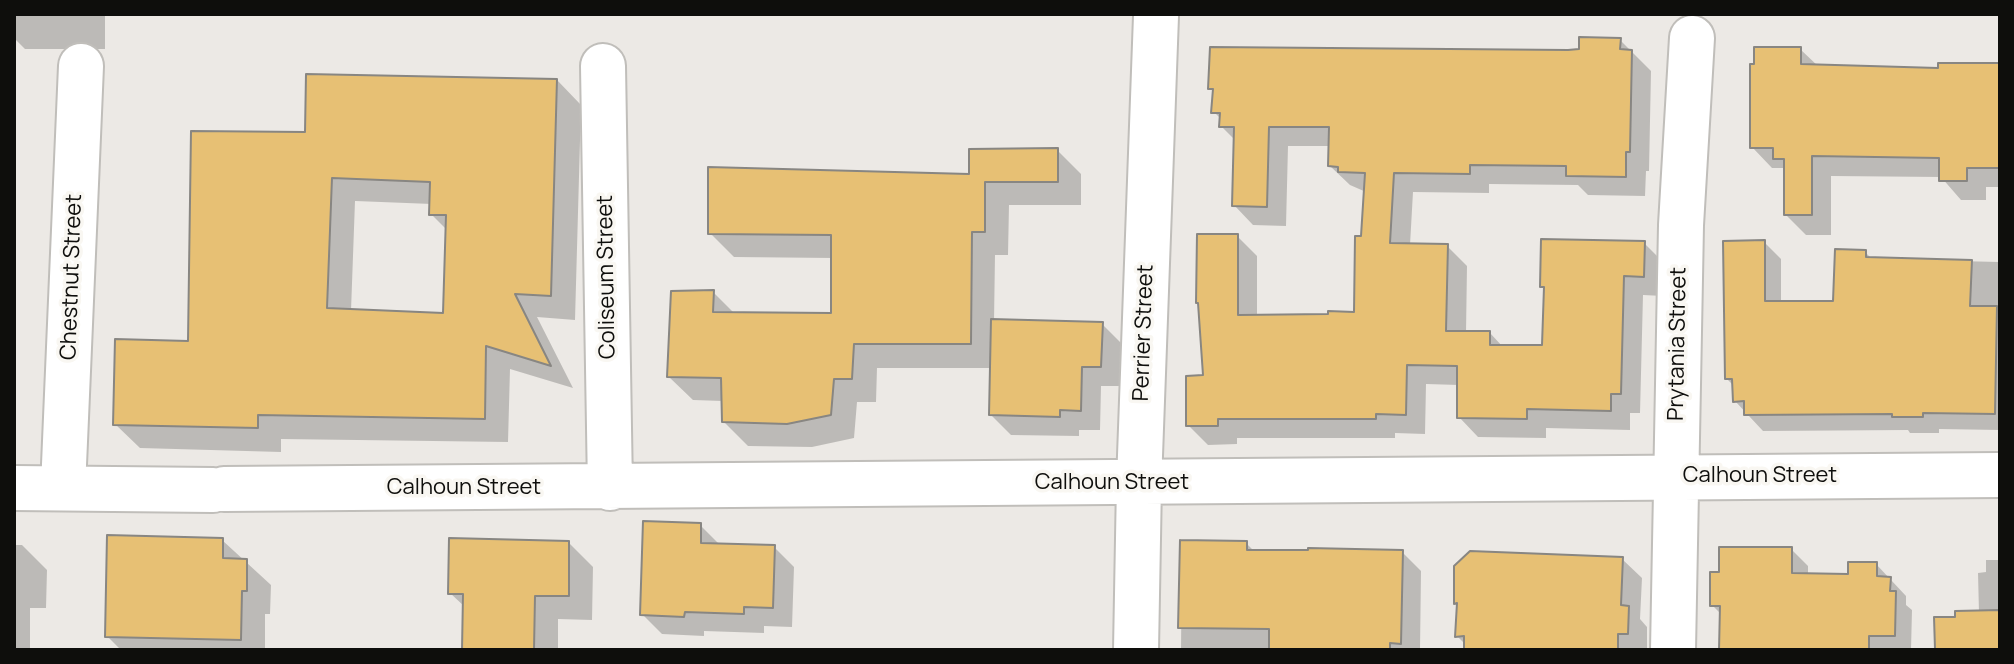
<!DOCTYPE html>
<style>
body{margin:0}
#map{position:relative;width:2014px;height:664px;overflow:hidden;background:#ece9e5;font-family:Manrope,sans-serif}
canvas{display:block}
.frame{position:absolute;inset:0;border:16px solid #0e0e0c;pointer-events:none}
</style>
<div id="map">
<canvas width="2014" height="664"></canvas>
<div class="frame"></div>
</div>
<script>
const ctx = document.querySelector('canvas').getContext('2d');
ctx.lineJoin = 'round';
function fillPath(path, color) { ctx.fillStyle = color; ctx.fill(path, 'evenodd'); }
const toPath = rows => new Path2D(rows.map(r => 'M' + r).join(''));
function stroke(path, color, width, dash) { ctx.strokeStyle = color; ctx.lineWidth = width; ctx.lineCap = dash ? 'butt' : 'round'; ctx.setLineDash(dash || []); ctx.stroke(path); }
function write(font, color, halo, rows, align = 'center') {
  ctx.font = font + ' Manrope,sans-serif'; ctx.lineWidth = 7; ctx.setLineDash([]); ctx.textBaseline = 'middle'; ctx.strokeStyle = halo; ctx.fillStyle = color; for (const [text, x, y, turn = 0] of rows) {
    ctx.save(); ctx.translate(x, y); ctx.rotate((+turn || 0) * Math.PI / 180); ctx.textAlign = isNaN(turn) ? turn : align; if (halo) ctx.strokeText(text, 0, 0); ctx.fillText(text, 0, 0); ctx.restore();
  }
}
fillPath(toPath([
 [14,14,105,14,105,49,25,49,14,38],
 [1620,40,1651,71,1649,171,1646,171,1645,196,1588,195,1578,185,1489,184,1489,193,1413,192,1410,245,1447,246,1467,266,1466,333,1490,333,1503,347,1544,347,1546,290,1542,286,1644,243,1664,263,1663,296,1643,295,1640,413,1630,413,1630,430,1546,428,1546,438,1478,437,1459,417,1459,385,1426,384,1425,434,1395,433,1395,438,1237,438,1237,444,1208,445,1188,425,1205,377,1237,236,1257,256,1257,317,1356,314,1363,238,1366,192,1350,185,1330,166,1330,146,1288,146,1286,226,1253,225,1234,205,1236,141,1221,126,1222,120,1214,112,1215,92,1210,88,1568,52],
 [1800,49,1819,67,1940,70,2000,65,2000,187,1986,187,1986,200,1961,200,1941,177,1831,176,1831,235,1806,235,1786,215,1785,168,1772,168,1752,147],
 [557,80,581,105,575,320,537,317,573,388,510,369,508,442,281,439,281,452,140,448,115,424,190,343,307,134],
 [355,201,432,204,431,214,447,230,445,315,351,311],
 [1057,150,1081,174,1081,205,1009,205,1008,255,995,255,994,322,1102,324,1122,344,1120,386,1101,386,1100,430,1079,430,1079,436,1011,435,991,415,992,368,877,368,876,402,857,402,854,438,812,447,748,446,724,422,723,401,693,400,669,377,713,292,735,314,833,315,833,258,734,257,710,233,971,176],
 [1764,242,1781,259,1781,303,1835,303,1865,252,1872,259,2000,262,2000,430,1939,429,1939,433,1910,433,1908,430,1763,431,1735,401,1734,386,1727,379],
 [700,525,721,546,774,547,794,567,792,627,764,626,764,633,704,631,704,636,662,634,642,614],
 [222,540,271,585,270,614,265,614,265,650,121,650,107,636],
 [1182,542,1246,543,1255,552,1402,552,1421,571,1420,650,1181,650],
 [569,543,593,567,592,620,558,619,558,650,464,650,465,607,450,593],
 [14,545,22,545,47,570,46,608,30,608,30,650,14,650],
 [1791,549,1808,566,1808,575,1850,576,1876,564,1906,596,1906,605,1912,610,1911,650,1721,650,1722,615,1712,605,1721,574],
 [1622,559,1642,578,1640,619,1647,627,1647,650,1466,650,1466,645,1457,636,1459,606,1456,603],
 [1986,560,2000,560,2000,650,1937,650,1936,619,1957,619,1979,613,1978,573,1986,572]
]), '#0003');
const building = toPath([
 [1579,37,1621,38,1620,49,1632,50,1630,152,1626,152,1626,177,1566,176,1566,166,1470,165,1470,174,1394,173,1390,243,1448,244,1446,331,1490,331,1490,345,1542,345,1544,287,1540,287,1541,239,1645,241,1644,277,1624,276,1621,394,1611,394,1611,411,1527,409,1527,419,1457,418,1457,366,1407,365,1406,415,1376,414,1376,419,1218,419,1218,426,1186,426,1186,376,1203,375,1198,303,1196,303,1197,234,1238,234,1238,315,1328,314,1328,311,1354,312,1355,236,1361,236,1365,173,1338,172,1338,167,1328,166,1329,127,1269,127,1267,207,1232,206,1234,127,1219,127,1220,113,1211,113,1213,89,1208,89,1210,47,1568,50,1579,49,1579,37],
 [1754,47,1801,47,1801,64,1938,68,1938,63,2000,63,2000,168,1967,168,1967,181,1939,181,1939,158,1812,156,1812,215,1784,215,1784,159,1773,159,1773,148,1750,148,1750,64,1754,64,1754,47],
 [306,74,557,79,551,296,515,294,551,366,486,346,485,419,258,415,258,428,113,425,115,339,188,341,191,131,305,132,306,74],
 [332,178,430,182,429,215,446,215,443,313,327,308,332,178],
 [1058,148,1058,182,985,182,985,232,972,232,971,344,854,344,852,379,834,379,831,415,787,424,722,422,721,378,667,377,671,291,714,290,713,312,831,313,831,235,708,234,708,167,969,174,969,149,1058,148],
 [1765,240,1765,301,1833,301,1835,249,1866,250,1866,257,1972,260,1970,306,1997,306,1995,414,1923,413,1923,417,1892,417,1892,414,1744,415,1744,401,1733,402,1732,379,1725,379,1723,241,1765,240],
 [991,319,1103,322,1101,367,1082,367,1081,411,1060,410,1060,417,989,415,991,319],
 [643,521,701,523,701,543,775,545,773,608,744,607,744,614,685,612,684,617,640,615,643,521],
 [107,535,223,538,223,558,247,559,247,591,242,591,241,640,105,637,107,535],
 [449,538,569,541,569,596,535,596,534,650,462,650,463,594,448,594,449,538],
 [1180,540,1247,541,1247,550,1308,550,1308,548,1403,550,1401,644,1390,643,1390,650,1269,650,1269,629,1178,628,1180,540],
 [1719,547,1792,547,1792,573,1848,574,1848,562,1877,562,1877,576,1891,577,1890,591,1896,591,1895,636,1869,636,1869,650,1719,650,1720,606,1710,606,1710,572,1719,572,1719,547],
 [1470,551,1623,557,1621,605,1629,606,1628,634,1618,634,1618,650,1464,650,1464,636,1455,637,1457,603,1454,604,1454,566,1470,551],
 [2000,610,2000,650,1935,649,1934,617,1955,617,1955,611,2000,610]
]);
fillPath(building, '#e7c074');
stroke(building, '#888682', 2);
const minor = toPath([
 [603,66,610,488],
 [14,488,213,490],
 [63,488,81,66],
 [224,489,2000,475],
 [1136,650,1139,483,1156,16],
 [1673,650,1681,225,1692,38]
]);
stroke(minor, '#c0beba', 48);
stroke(minor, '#fff', 44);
write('22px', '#0e0e0c', '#f9f7f2', [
 ["Chestnut Street",72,277,-88],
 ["Coliseum Street",607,277,-91],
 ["Perrier Street",1144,333,-88],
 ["Prytania Street",1678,344,-89],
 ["Calhoun Street",1760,476],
 ["Calhoun Street",1112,483],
 ["Calhoun Street",464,488]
]);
</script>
